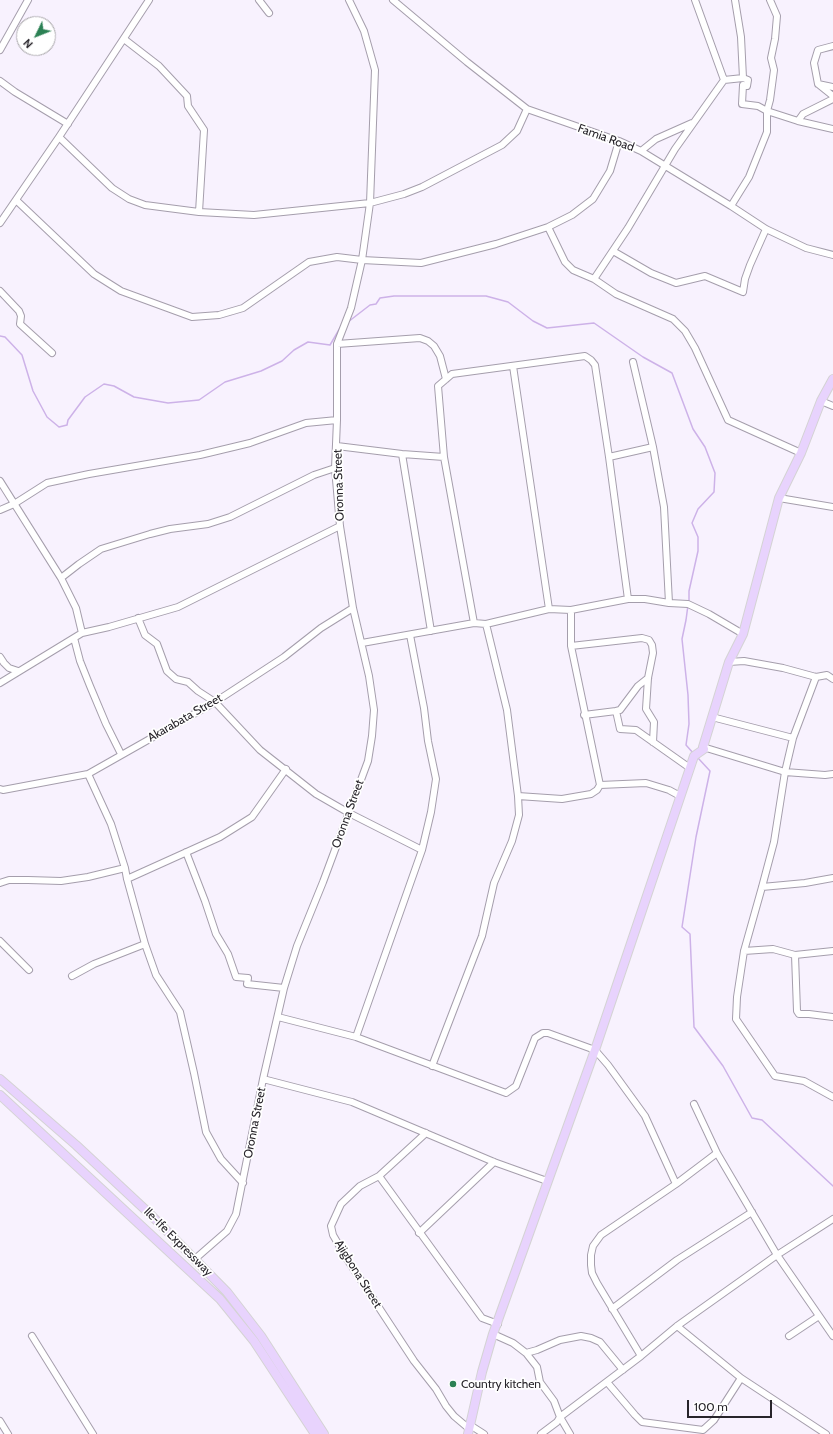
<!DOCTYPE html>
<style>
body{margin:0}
#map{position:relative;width:833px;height:1434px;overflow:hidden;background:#f8f2fe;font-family:Cabin,sans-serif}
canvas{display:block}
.north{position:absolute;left:16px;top:16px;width:40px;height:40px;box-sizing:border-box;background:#fff;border:1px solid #a9a7aa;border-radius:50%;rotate:227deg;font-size:11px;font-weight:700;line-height:16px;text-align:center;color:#27242a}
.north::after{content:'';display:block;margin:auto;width:14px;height:18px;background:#2b8154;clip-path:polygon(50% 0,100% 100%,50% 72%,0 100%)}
.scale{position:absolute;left:687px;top:1400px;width:85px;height:18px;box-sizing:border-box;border:2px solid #27242a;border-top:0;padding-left:5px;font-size:12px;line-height:14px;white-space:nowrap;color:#27242a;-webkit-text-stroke:3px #fff;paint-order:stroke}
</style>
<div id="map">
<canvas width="833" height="1434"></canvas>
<div class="north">N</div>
<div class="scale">100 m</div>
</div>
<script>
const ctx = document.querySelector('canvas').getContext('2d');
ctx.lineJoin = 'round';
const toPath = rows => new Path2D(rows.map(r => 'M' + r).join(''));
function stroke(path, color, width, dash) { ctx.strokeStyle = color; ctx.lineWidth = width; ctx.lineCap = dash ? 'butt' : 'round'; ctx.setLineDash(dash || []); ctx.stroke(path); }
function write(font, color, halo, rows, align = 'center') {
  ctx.font = font + ' Cabin,sans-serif'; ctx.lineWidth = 3.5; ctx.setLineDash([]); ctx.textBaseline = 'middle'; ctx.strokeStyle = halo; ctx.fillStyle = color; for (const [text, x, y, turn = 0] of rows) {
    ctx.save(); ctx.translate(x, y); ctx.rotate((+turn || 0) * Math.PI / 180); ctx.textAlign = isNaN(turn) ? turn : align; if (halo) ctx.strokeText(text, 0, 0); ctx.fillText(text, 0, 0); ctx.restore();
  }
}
stroke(toPath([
 [348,322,370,305,376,304,380,298,394,296,486,296,508,302,533,321,547,328,594,323,643,357,672,373,693,429,705,447,715,473,714,492,698,509,692,523,698,537,698,551,689,591,689,602],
 [0,336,5,337,22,355,33,391,47,417,59,427,67,425,68,420,85,397,104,384,114,386,134,397,168,403,199,400,225,382,261,371,282,361,294,350,308,342,330,345,340,328],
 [688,605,686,620,682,639,688,695,689,724,686,745,694,754],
 [698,758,710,771,696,837,682,927,690,934,694,1027,723,1066,752,1118,762,1120,833,1186]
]), '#cdb2e8', 1.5);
const minor = toPath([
 [259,0,269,13],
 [393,0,467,62,527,109,619,141,641,151,731,206,766,229,806,248,833,255],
 [124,39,159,66,187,96,188,106,204,130,199,212],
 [0,50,28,0],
 [743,78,748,80,747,86,743,85,742,104,758,106,767,111,798,121,833,129],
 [724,80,743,78,741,37,735,0],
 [0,81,15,92,68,124],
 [818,84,814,63,818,50,833,46],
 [833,87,818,84,833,96],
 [798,121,803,114,833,99],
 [59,137,112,188,129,199,145,205,199,212,254,215,370,203,404,194,422,187,502,145,517,131,527,109],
 [641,151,656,139,692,123],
 [16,200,94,274,121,291,192,317,219,315,243,308,309,262,337,257,362,260,421,263,496,244,548,227,572,215,593,199,610,171,619,141],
 [731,206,749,177,767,132,767,111,770,100,774,70,771,58,775,39,777,16,770,0],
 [0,223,59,137,149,0],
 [548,227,565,262,573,270,594,279,616,294,673,319,685,331,695,348,728,420,801,453],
 [613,251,651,273,676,283,705,276,743,292,745,279,750,265,766,229],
 [594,279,628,228,675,149,724,80,695,0],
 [0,291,19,311,21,316,20,324,52,353],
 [337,344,420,338,428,341,434,346,440,356,446,379],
 [633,362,653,447],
 [513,366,549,609],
 [821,401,833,406],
 [337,446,402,454,444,457],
 [402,454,431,631],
 [609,457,653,447,664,507,669,603],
 [0,481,61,578,76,608,82,633],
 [779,498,833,507],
 [0,510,14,504,47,483,89,474,200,455,250,443,306,423,337,420],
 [61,578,79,564,101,549,150,534,170,529,208,524,230,517,314,475,335,468],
 [138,618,145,635,157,644,167,671,176,679,188,682,198,691,215,702,260,750,316,794,349,813,422,850],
 [474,623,444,457,438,386,452,374,585,356,591,360,595,365,609,457,628,599],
 [74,638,80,661,90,686,106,724,121,754],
 [362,643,474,623,486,624,549,609,571,610,628,599,645,599,669,603,688,604,709,614,743,634],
 [571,646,642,638,649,640,652,645,653,653,648,678,646,709,654,722,653,742],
 [0,657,4,663,9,668,18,671],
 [729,662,744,661,783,668,816,677,827,675,833,679],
 [816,677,793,738,785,772,774,842,762,887,744,951,737,997,736,1019,775,1076,804,1081,833,1097],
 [0,683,82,633,109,627,178,607,340,526],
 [616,711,620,710,638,686,648,678],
 [584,715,616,711,620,729,636,730,687,766,691,765],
 [712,717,793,738],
 [703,747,785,772,825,775,833,774],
 [88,774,111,824,125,868,127,879,145,944,156,975,180,1012,194,1073,206,1132,221,1159,243,1183],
 [600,785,646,783,669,790,680,796],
 [0,789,3,790,88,774,215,702,284,657,321,628,353,608],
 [518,796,562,799,591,794,597,790,600,785,571,646,571,610],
 [186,852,205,901,216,934,228,954,236,977,248,978,247,984,284,988],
 [127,879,220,837,252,817,286,769],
 [0,883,9,880,28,880,61,881,88,877,125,868],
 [762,887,805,883,833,878],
 [0,941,29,970],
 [744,951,773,949,795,955,833,951],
 [795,955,797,1011,799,1014,809,1014,833,1017],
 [72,976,94,964,145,944],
 [278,1017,356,1037,506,1093,516,1086,535,1038,543,1033,548,1033,595,1050,608,1065,645,1116,676,1184],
 [356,1037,422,850,431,812,436,779,428,741,424,708,410,635],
 [432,1066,482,936,494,883,512,841,519,815,518,796,507,710,486,624],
 [263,1079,352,1102,494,1162,547,1181],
 [694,1104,717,1153,777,1255,833,1336],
 [426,1133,379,1176,360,1186,341,1204,331,1226,333,1235,347,1259,414,1361,436,1389,446,1406,454,1416,467,1427,470,1425,484,1434],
 [379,1176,482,1318,498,1324],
 [419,1233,494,1162],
 [195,1259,227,1231,236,1214,263,1079,284,988,297,946,323,882,368,761,372,736,374,710,369,676,353,608,340,526,335,468,337,420,337,344,351,308,362,260,370,203,375,70,364,31,349,0],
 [612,1309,677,1260,752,1212],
 [677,1326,741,1378,826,1434],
 [493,1334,513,1343,526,1353,537,1367,540,1382,554,1401,560,1417,570,1434],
 [32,1336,93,1434],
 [789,1336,819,1316],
 [526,1353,537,1350,560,1340,581,1336,591,1338,600,1342,623,1370],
 [641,1356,597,1283,592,1273,591,1265,591,1255,593,1246,601,1235,676,1184,717,1153],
 [607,1382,635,1415,642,1422,703,1430,714,1420,741,1378],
 [0,1421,8,1434],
 [541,1434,557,1422,560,1417,641,1356,677,1326,777,1255,833,1219]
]);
const major = toPath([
 [0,1079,76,1145,151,1215,227,1292,261,1336,324,1434],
 [0,1095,220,1299,254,1341,315,1434],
 [468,1434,482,1372,493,1334,595,1050,694,756,704,749,703,747,729,662,743,634,779,498,801,453,821,401,833,379]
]);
stroke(minor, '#a59eac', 8);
stroke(major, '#d4d3d4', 10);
stroke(minor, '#fff', 6);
stroke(major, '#e8d3fd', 8);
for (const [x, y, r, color] of [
 [453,1384,4,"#2b8154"]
]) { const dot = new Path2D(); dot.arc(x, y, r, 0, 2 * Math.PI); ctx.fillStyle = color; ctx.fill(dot); stroke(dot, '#fff', 1.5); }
write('12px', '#27242a', '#fff', [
 ["Famia Road",606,138,20],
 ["Oronna Street",339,485,-92],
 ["Akarabata Street",185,718,-30],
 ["Oronna Street",348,814,-70],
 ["Oronna Street",255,1123,-79],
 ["Ile-Ife Expressway",178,1242,45],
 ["Ajigbona Street",358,1274,58]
]);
write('12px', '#27242a', '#fff', [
 ["Country kitchen",461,1384]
], 'left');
</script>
